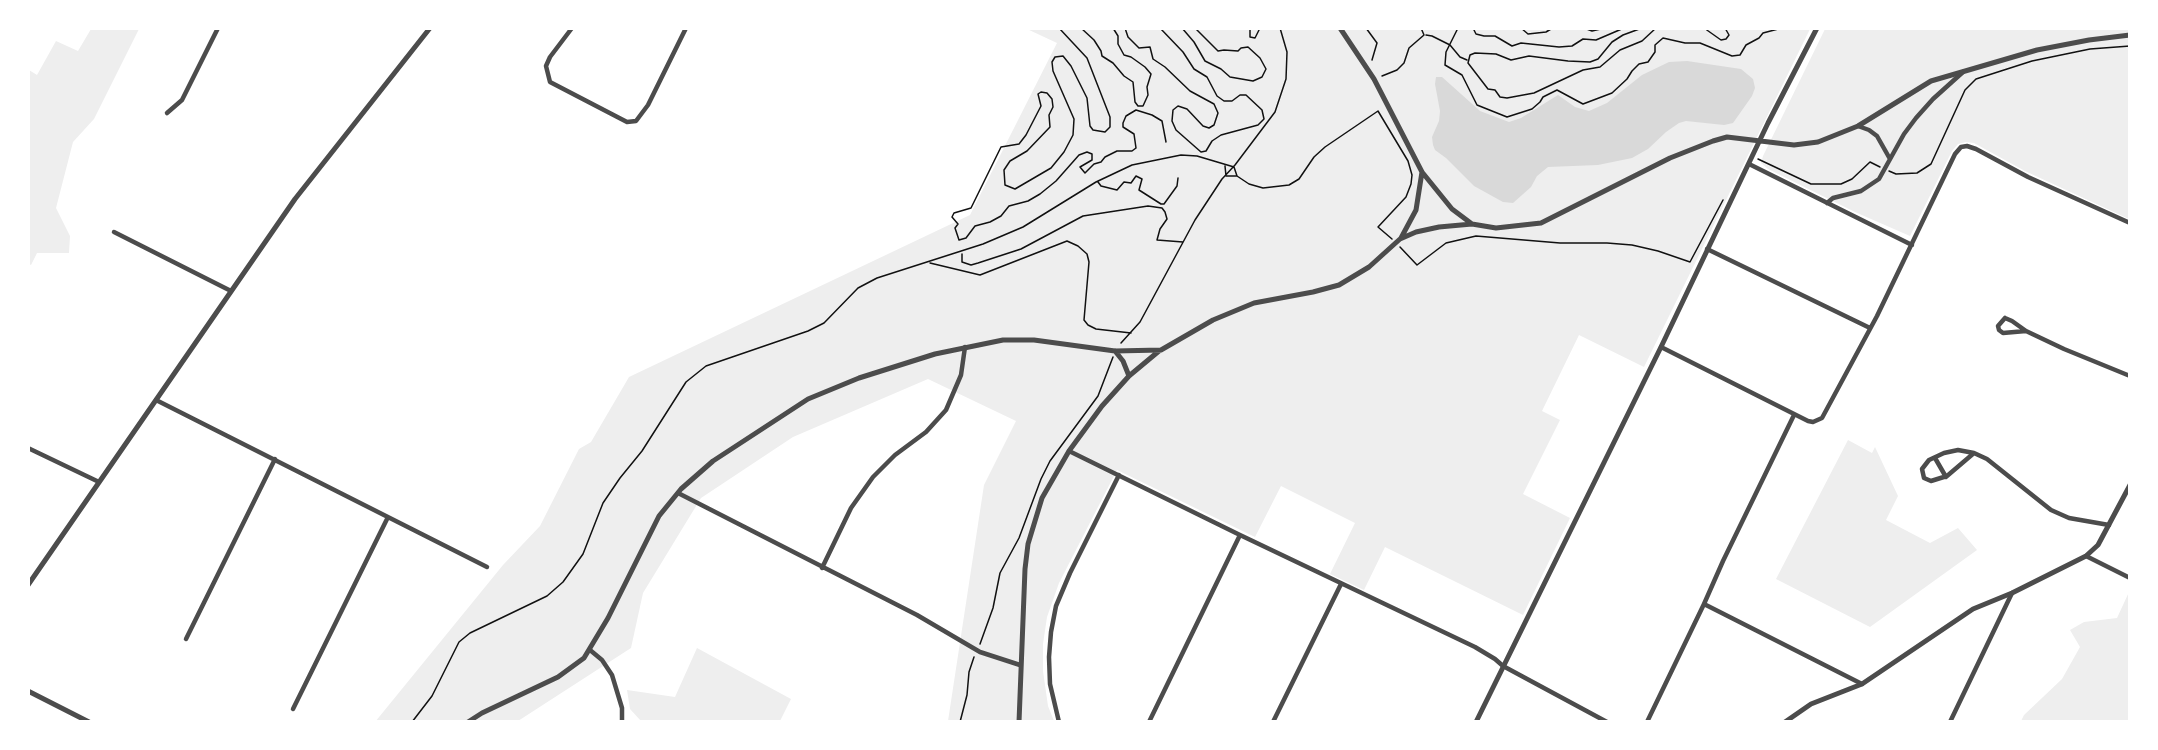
<!DOCTYPE html>
<style>
body{margin:0}
#map{position:relative;width:2158px;height:750px;overflow:hidden;background:#fff;font-family:Karla,sans-serif}
canvas{display:block}
.frame{position:absolute;inset:0;border:30px solid #fff;pointer-events:none}
</style>
<div id="map">
<canvas width="2158" height="750"></canvas>
<div class="frame"></div>
</div>
<script>
const ctx = document.querySelector('canvas').getContext('2d');
ctx.lineJoin = 'round';
function fillPath(path, color) { ctx.fillStyle = color; ctx.fill(path, 'evenodd'); }
const toPath = rows => new Path2D(rows.map(r => 'M' + r).join(''));
function stroke(path, color, width, dash) { ctx.strokeStyle = color; ctx.lineWidth = width; ctx.lineCap = dash ? 'butt' : 'round'; ctx.setLineDash(dash || []); ctx.stroke(path); }
fillPath(toPath([
 [91,29,139,29,94,119,73,142,56,208,70,236,69,253,37,253,31,265,29,264,29,70,37,75,56,41,78,51],
 [1027,29,1810,29,1644,367,1579,335,1542,411,1560,420,1523,494,1570,518,1523,615,1385,547,1364,590,1330,574,1355,523,1281,486,1255,537,1117,470,1059,583,1047,617,1043,644,1043,671,1048,706,1054,721,948,721,984,485,1016,421,928,379,793,437,701,498,643,593,631,648,518,721,375,722,503,565,540,526,579,449,591,442,629,377,970,215,1057,43],
 [1825,29,2129,29,2129,219,2025,171,1974,143,1966,142,1958,144,1952,151,1910,236,1855,212,1768,169,1761,163,1763,156],
 [1848,440,1872,453,1875,447,1898,496,1886,520,1930,543,1958,528,1977,550,1870,627,1776,579],
 [2129,592,2129,721,2021,721,2024,715,2062,679,2080,647,2070,630,2084,622,2117,618],
 [697,648,791,699,780,721,641,721,630,709,627,690,675,697]
]), '#eee');
fillPath(toPath([
 [1687,61,1741,69,1753,79,1755,88,1752,96,1733,123,1724,125,1686,121,1679,123,1666,132,1648,149,1632,158,1598,165,1548,167,1537,176,1531,187,1513,203,1503,202,1474,186,1446,158,1435,150,1433,145,1432,137,1439,121,1440,111,1435,84,1436,77,1442,77,1480,111,1509,122,1521,118,1558,95,1575,107,1589,111,1607,103,1642,75,1669,62]
]), '#d9d9d9');
stroke(toPath([
 [1059,28,1087,58,1110,117,1110,127,1105,132,1093,130,1090,126,1087,98,1071,66,1063,56,1055,57,1052,62,1053,71,1074,119,1073,135,1064,152,1051,168,1015,189,1005,185,1004,170,1010,161,1027,151,1050,127,1049,115,1053,107,1052,99,1047,93,1041,92,1038,94,1041,106,1026,135,1019,144,1001,147,971,208,954,213,952,217,958,224,955,228,959,240,966,238,975,226,990,222,1001,216,1009,206,1028,201,1040,194,1056,181,1079,155,1087,152,1092,154,1092,160,1080,167,1085,173,1094,164,1101,162,1105,157,1117,151,1132,151,1136,148,1134,134,1123,127,1123,123,1126,116,1136,110,1152,115,1162,121,1166,142],
 [1081,28,1094,40,1101,51,1102,56,1113,63,1124,76,1133,82,1135,102,1138,106,1143,106,1148,95,1147,87,1151,74,1145,67,1131,57,1124,55,1118,44,1118,36,1113,28],
 [1125,28,1128,37,1139,48,1150,47,1153,59,1165,67,1190,91,1214,104,1218,113,1214,125,1209,128,1203,126,1187,109,1178,106,1173,110,1172,121,1176,130,1201,152,1206,151,1212,141,1221,135,1258,125,1264,119,1262,110,1246,95,1240,95,1232,101,1224,101,1217,96,1207,77,1194,69,1183,52,1160,28],
 [1182,28,1194,42,1205,61,1221,69,1230,77,1253,81,1262,77,1266,69,1260,58,1248,47,1241,48,1238,51,1224,50,1218,51,1195,28],
 [1250,28,1250,37,1255,38,1260,28],
 [1366,28,1377,43,1372,60],
 [1458,28,1446,52,1445,65,1462,75,1477,105,1507,117,1532,109,1540,102,1543,97,1557,90,1583,104,1612,93,1627,79,1632,71,1639,64,1648,62,1655,52,1655,45,1663,38,1685,43,1700,43,1732,56,1740,55,1746,45,1759,38,1763,33,1782,28],
 [1473,28,1476,34,1484,36,1495,36,1512,46,1521,43,1559,47,1572,46,1583,39,1596,40,1624,28],
 [1521,28,1528,34,1546,32,1551,29,1581,28],
 [1584,28,1592,31,1605,28],
 [1642,28,1623,35,1612,42,1598,59,1590,62,1568,61,1529,56,1511,60,1496,54,1475,53,1470,55,1468,63,1488,89,1495,90,1500,97,1507,98,1534,93,1583,70,1600,67,1620,50,1642,41,1656,28],
 [1704,28,1721,40,1726,39,1729,35,1725,28],
 [1426,35,1432,36,1450,45,1460,57,1467,60],
 [1382,76,1397,70,1404,63,1409,48,1424,35,1421,28],
 [1758,159,1811,184,1841,184,1852,179,1870,162,1880,167],
 [1225,166,1226,176,1237,176,1249,184,1263,188,1289,185,1299,179,1314,157,1325,147,1378,111,1408,161,1412,175,1411,184,1406,197,1378,227,1392,239],
 [1889,171,1896,174,1917,173,1931,164,1965,90,1976,79,2032,61,2090,49,2130,46],
 [1098,182,1101,186,1117,190,1124,182,1131,183,1136,176,1142,179,1139,190,1161,204,1164,204,1177,186,1178,178],
 [1400,247,1417,265,1446,243,1476,236,1560,243,1607,243,1632,245,1658,251,1690,262,1723,200],
 [962,254,962,262,971,265,978,263,1021,249,1083,216,1148,206,1162,208,1165,212,1167,219,1160,229,1157,240,1183,242],
 [930,263,980,275,1067,241,1078,246,1087,254,1089,262,1084,320,1088,325,1096,329,1131,333],
 [1121,343,1140,322,1195,220,1222,179,1235,165,1275,112,1286,79,1287,52,1280,28],
 [980,644,993,608,1000,573,1019,538,1041,479,1050,461,1098,396,1113,357],
 [412,722,432,696,459,642,470,633,547,596,563,582,583,554,603,503,620,478,642,451,686,382,706,366,808,331,824,323,858,288,877,278,983,244,1023,227,1096,182,1132,165,1181,155,1197,156,1234,167,1237,176],
 [960,722,967,695,969,672,974,657]
]), '#111', 1.5);
stroke(toPath([
 [572,28,550,57,546,66,550,82,627,122,636,121,648,105,686,28],
 [167,113,182,100,218,28],
 [1858,126,1869,130,1877,136,1890,159],
 [1749,164,1912,245],
 [1827,203,1833,198,1861,191,1879,179,1904,134,1916,118,1933,99,1963,72],
 [114,232,231,291],
 [1707,249,1870,328],
 [2005,318,2012,321,2026,331,2003,333,1999,330,1998,326,2005,318],
 [2026,331,2064,349,2130,376],
 [1661,347,1808,421,1813,422,1822,418,1877,316,1955,154,1961,147,1967,146,1976,149,2028,177,2130,223],
 [156,400,487,567],
 [1794,415,1723,561,1704,604,1862,684],
 [28,448,99,482],
 [1958,450,1974,453,1947,476,1931,481,1924,478,1922,469,1929,460,1944,453,1958,450],
 [1069,451,1240,535,1475,647,1495,659,1503,666,1607,722],
 [1974,453,1987,459,2051,510,2069,518,2109,525],
 [1935,458,1946,477],
 [678,493,917,615,980,652,1020,665],
 [2086,556,2130,578],
 [822,568,851,508,873,477,895,455,926,432,946,410,961,375,965,347],
 [186,639,275,459],
 [590,650,602,660,612,675,622,708,622,722],
 [293,709,388,517],
 [1059,722,1050,684,1049,657,1051,632,1056,606,1070,573,1119,475],
 [1149,722,1240,535],
 [1273,722,1341,584],
 [1647,722,1704,604],
 [1950,722,2012,593]
]), '#4c4c4c', 4.5);
stroke(toPath([
 [1340,28,1374,79,1422,172,1452,209,1472,224],
 [1401,238,1416,210,1422,172],
 [1115,351,1123,361,1129,376],
 [28,585,295,199,430,28],
 [28,691,89,722],
 [468,722,482,713,558,677,584,658,608,618,659,516,681,489,713,461,808,399,859,378,935,354,1003,340,1034,340,1115,351,1161,350,1213,320,1254,303,1313,292,1339,285,1369,267,1400,239,1416,232,1439,227,1472,224,1496,228,1541,223,1670,158,1713,141,1727,137,1794,145,1818,142,1858,126,1931,81,2037,50,2089,40,2130,35],
 [1019,722,1025,569,1028,544,1042,498,1069,451,1102,406,1129,376,1159,351],
 [1476,722,1661,347,1768,123,1817,28],
 [1785,722,1811,704,1862,684,1973,609,2012,593,2086,556,2098,545,2130,485]
]), '#4c4c4c', 5);
</script>
